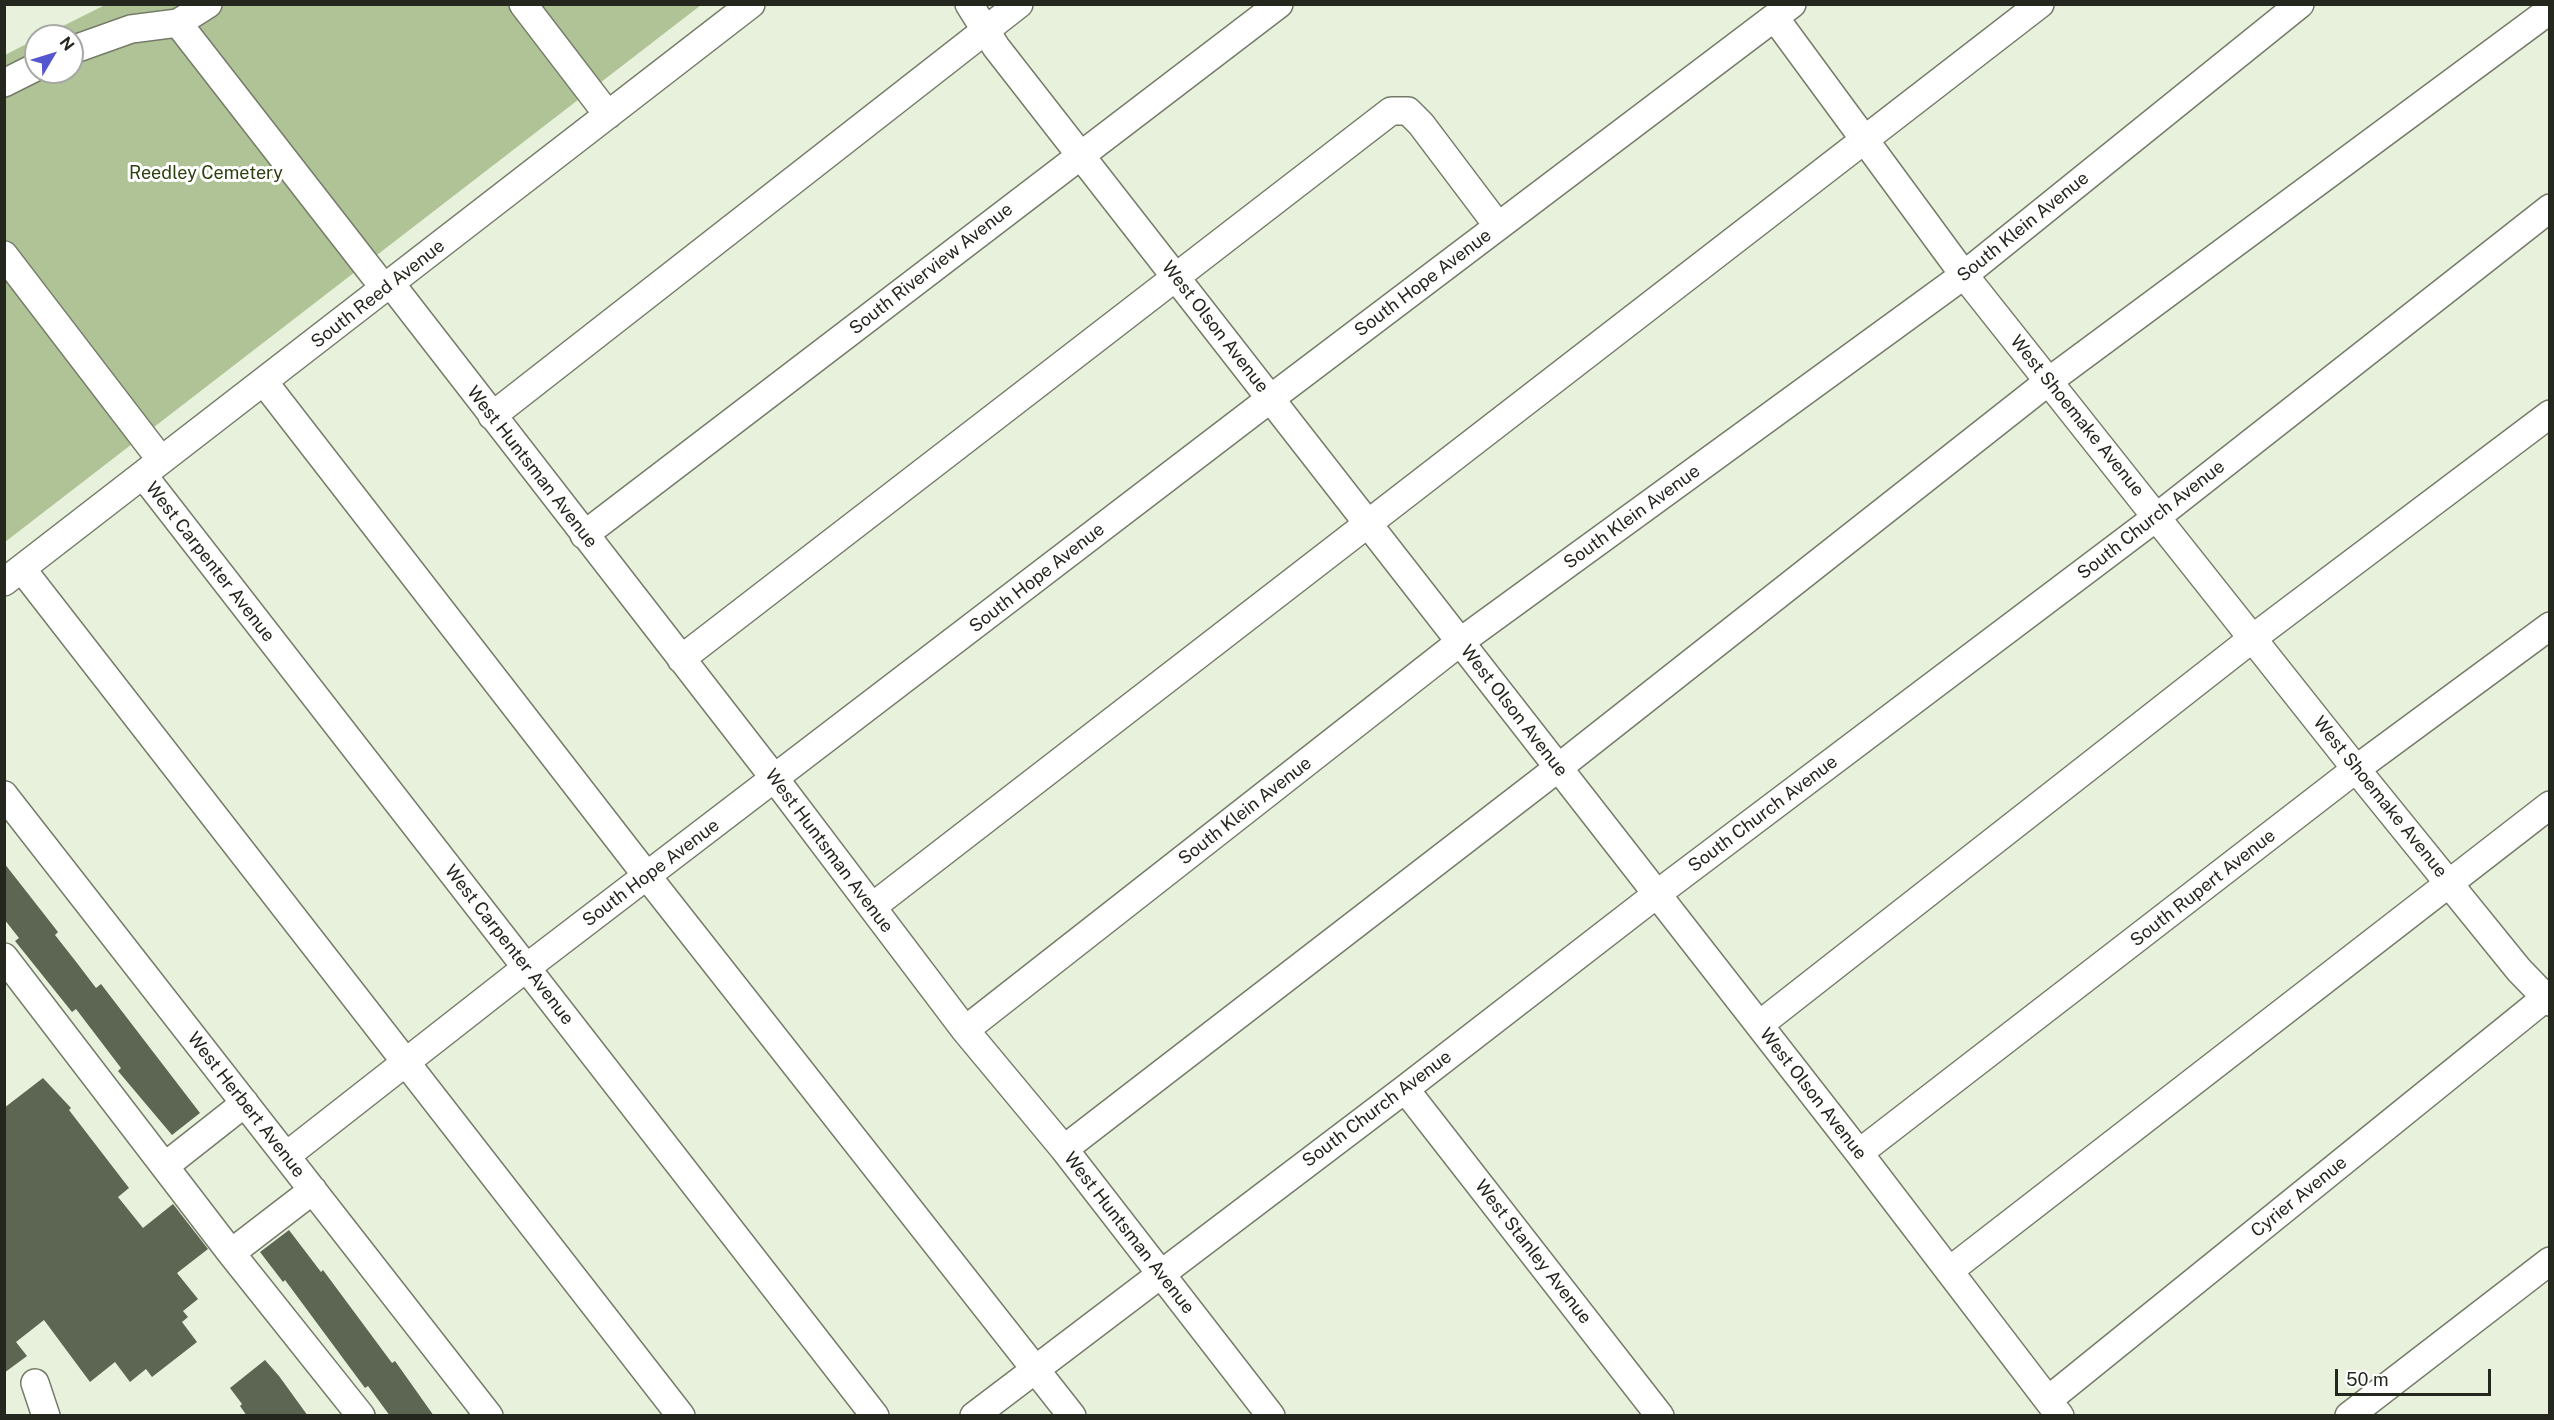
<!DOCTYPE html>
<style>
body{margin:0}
#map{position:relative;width:2554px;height:1420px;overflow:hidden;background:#e7f1db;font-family:"Public Sans",sans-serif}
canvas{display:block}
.frame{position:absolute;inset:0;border:6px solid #23271e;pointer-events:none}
.north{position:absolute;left:24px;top:24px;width:60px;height:60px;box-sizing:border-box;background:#fff;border:2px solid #a7a9a5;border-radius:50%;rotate:52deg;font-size:16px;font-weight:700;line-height:24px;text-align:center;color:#23271e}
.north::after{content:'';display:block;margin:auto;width:21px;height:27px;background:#5457ce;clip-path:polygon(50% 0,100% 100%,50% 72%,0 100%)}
.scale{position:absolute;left:2335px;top:1369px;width:156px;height:27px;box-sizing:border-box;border:3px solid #23271e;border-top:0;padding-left:8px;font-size:18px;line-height:21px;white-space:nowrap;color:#23271e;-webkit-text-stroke:4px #fff;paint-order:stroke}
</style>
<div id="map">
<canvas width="2554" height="1420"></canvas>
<div class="frame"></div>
<div class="north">N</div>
<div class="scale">50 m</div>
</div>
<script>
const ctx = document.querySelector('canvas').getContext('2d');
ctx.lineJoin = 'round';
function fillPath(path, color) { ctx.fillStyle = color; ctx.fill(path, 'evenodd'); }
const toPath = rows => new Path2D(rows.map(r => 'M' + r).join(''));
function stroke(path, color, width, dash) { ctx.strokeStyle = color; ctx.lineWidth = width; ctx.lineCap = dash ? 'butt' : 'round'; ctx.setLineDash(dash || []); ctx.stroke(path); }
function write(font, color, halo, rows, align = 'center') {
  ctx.font = font + ' "Public Sans",sans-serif'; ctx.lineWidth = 6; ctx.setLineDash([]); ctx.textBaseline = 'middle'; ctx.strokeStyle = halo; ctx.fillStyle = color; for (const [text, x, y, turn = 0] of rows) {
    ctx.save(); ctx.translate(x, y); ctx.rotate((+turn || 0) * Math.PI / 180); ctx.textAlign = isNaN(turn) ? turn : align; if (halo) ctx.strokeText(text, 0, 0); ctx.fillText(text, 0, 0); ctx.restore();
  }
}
fillPath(toPath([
 [105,5,701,5,5,542,5,55,36,39,36,72,72,72,72,36,43,36]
]), '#afc397');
fillPath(toPath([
 [4,863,58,932,55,935,77,963,96,988,101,984,200,1113,172,1135,118,1071,121,1068,76,1009,72,1012,15,941,19,938,4,919],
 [43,1078,71,1108,69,1110,129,1188,118,1197,143,1228,173,1204,208,1249,177,1273,198,1299,183,1311,188,1317,182,1322,197,1342,152,1377,146,1369,130,1382,115,1362,90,1382,44,1320,16,1342,27,1356,4,1373,4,1108],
 [289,1230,321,1272,323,1270,392,1363,395,1361,434,1416,390,1416,368,1386,365,1388,285,1280,283,1282,260,1252],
 [265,1360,279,1376,308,1416,247,1416,240,1406,242,1404,230,1388]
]), '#5d6653');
const minor = toPath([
 [523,4,608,115],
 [969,4,996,47,1859,1153,2060,1416],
 [1775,18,1964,275,2356,769,2519,970,2550,1002],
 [178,23,385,289],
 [72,50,131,29,178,23,208,4],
 [4,83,36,67],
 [4,255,161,460],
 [391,284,775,779,965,1030,1064,1149,1271,1416],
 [264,382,647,876,1072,1416],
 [492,416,1019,4],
 [143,475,875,1416],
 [584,535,1279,4],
 [22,569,681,1416],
 [4,582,751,4],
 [681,659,1391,111,1408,111,1421,124,1498,226],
 [4,795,489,1416],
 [872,907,2040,4],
 [4,957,231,1253,361,1416],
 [1759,1025,2253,638,2550,414],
 [965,1030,1460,642,1964,275,2300,4],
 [1405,1089,1660,1416],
 [1064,1149,1558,768,2049,381,2550,10],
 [1859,1153,2356,769,2550,626],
 [286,1156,526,968,1270,399,1792,4],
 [165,1166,245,1103],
 [231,1253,313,1190],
 [1949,1271,2550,805],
 [35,1383,46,1416],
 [2048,1400,2550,994],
 [974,1416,1405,1089,1657,894,2158,516,2550,208],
 [2349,1416,2550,1261]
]);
stroke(minor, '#747c69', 30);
stroke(minor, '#fff', 27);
write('18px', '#2e400f', '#fff', [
 ["Reedley Cemetery",206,173]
]);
write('18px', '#23271e', '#fff', [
 ["South Klein Avenue",2023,227,-39],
 ["South Riverview Avenue",931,269,-38],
 ["South Hope Avenue",1423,283,-37],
 ["South Reed Avenue",378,294,-38],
 ["West Olson Avenue",1215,327,52],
 ["West Shoemake Avenue",2077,416,51],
 ["West Huntsman Avenue",532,467,52],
 ["South Klein Avenue",1632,517,-36],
 ["South Church Avenue",2151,520,-38],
 ["West Carpenter Avenue",210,562,52],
 ["South Hope Avenue",1037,578,-38],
 ["West Olson Avenue",1514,711,52],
 ["West Shoemake Avenue",2380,797,51],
 ["South Klein Avenue",1245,811,-38],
 ["South Church Avenue",1763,814,-37],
 ["West Huntsman Avenue",829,851,53],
 ["South Hope Avenue",651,873,-37],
 ["South Rupert Avenue",2203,888,-38],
 ["West Carpenter Avenue",509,945,52],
 ["West Olson Avenue",1813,1094,52],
 ["West Herbert Avenue",246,1105,52],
 ["South Church Avenue",1377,1109,-37],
 ["Cyrier Avenue",2299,1197,-39],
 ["West Huntsman Avenue",1129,1233,52],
 ["West Stanley Avenue",1533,1252,52]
]);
</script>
